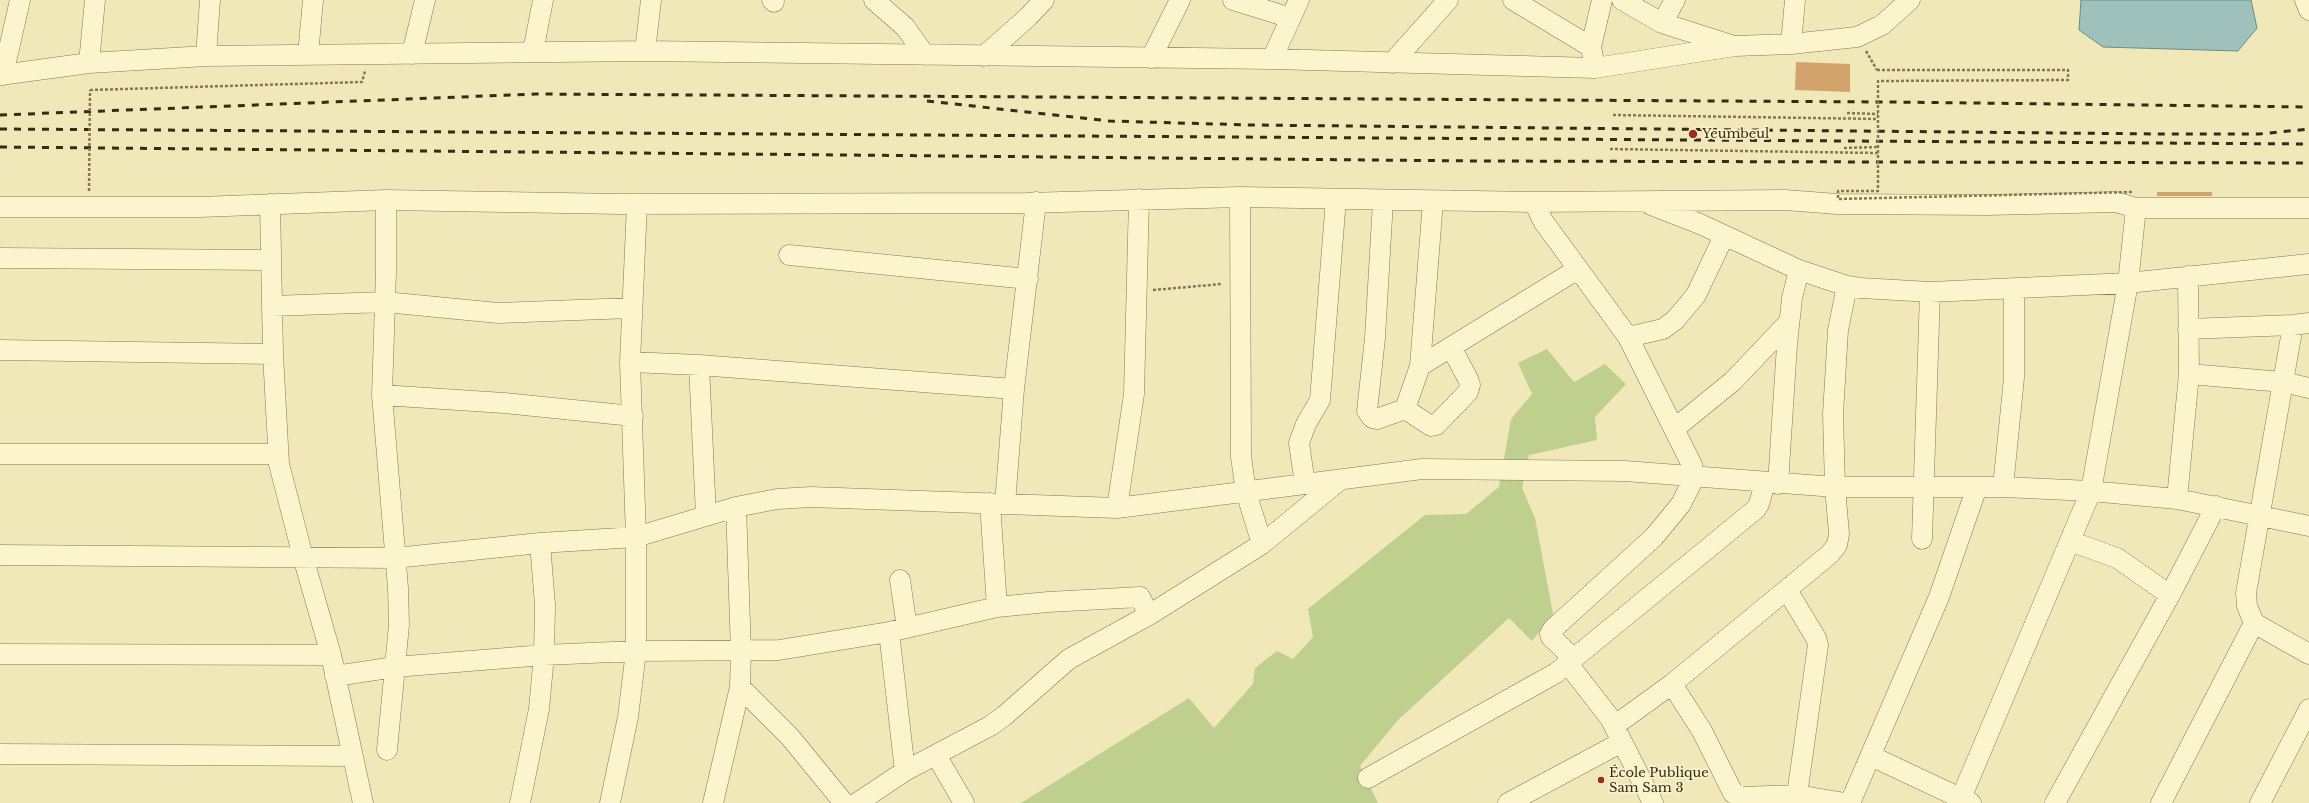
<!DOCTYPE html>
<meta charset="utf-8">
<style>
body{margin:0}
canvas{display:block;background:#f1e8b9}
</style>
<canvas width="2309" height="803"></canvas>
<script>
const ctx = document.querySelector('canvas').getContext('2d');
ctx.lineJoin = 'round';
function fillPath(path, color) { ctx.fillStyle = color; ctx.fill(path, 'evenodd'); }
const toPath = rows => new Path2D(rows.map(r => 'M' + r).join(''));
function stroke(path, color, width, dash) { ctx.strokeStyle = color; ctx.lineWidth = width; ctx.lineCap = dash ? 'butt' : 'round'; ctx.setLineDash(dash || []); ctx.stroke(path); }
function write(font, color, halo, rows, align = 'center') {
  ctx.font = font + ' "Libre Baskerville",serif'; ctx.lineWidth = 3.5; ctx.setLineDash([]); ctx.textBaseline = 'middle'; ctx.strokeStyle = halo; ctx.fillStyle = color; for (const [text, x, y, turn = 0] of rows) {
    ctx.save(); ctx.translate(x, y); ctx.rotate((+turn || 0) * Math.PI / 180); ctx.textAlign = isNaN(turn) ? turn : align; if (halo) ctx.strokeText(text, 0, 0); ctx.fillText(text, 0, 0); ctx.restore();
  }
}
fillPath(toPath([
 [1547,349,1574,382,1605,364,1626,384,1595,417,1597,440,1529,455,1522,488,1535,518,1553,614,1532,641,1509,618,1398,720,1360,766,1378,803,1021,803,1189,698,1214,728,1253,684,1255,668,1277,651,1293,659,1313,637,1308,609,1425,515,1466,514,1499,487,1511,419,1532,394,1518,363]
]), '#bfcf8d');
const water = toPath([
 [2081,0,2251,0,2257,28,2238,51,2103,47,2079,30,2081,0]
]);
fillPath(water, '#9ec1bb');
stroke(water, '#668f8a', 1);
fillPath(toPath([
 [1796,62,1850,64,1850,92,1795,90],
 [2157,192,2212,192,2212,196,2157,196]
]), '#d3a36b');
const minor = toPath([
 [772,0,774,2],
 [874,0,905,27,925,55],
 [1233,0,1291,18],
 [1513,0,1591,47,1595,68],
 [1622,0,1662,23,1731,45],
 [2305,0,2309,10],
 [1662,23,1675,0],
 [1791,44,1795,0],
 [1591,47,1602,0],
 [645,51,651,0],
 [533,52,543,0],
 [412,54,425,0],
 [308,55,313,0],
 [206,56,210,0],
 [984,56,1028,17,1044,0],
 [1151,58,1180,0],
 [1272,59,1299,0],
 [89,63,95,0],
 [1392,63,1448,0],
 [0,75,89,63,206,56,645,51,1272,59,1595,68,1735,46,1791,44,1857,37,1882,25,1910,0],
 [3,75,20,0],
 [1240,197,1241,457,1246,492,1262,544],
 [386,200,386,272,382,395,398,588,399,625,387,750],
 [1383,201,1375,338,1367,411,1372,418,1377,419,1405,409,1420,366,1433,201],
 [1534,202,1543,221,1628,337,1692,465,1694,478,1681,504,1654,537,1553,629,1550,634,1551,637,1574,659],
 [270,204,273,354,279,464,303,557,331,655,363,803],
 [1651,205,1700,224,1799,270,1847,286,1861,288,1930,292,2128,283,2309,264],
 [0,207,200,207,386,200,621,204,1026,203,1240,197,1534,202,1785,200,1837,204,1988,205,2116,202,2136,208,2309,208],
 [789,255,1028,279],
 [0,258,271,260],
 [272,306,385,302,498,313,631,308],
 [2293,325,2246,593,2247,606,2254,623,2309,654],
 [2188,329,2293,325,2309,323],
 [1628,337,1663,329,1675,320,1696,295,1724,236],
 [0,350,273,354],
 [630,362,699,365,1014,389],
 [699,365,706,516],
 [1420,366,1578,269],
 [2189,374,2283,382,2309,388],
 [382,395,504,403,633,416],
 [1405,409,1431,426,1436,425,1468,392,1470,385,1468,379,1451,347],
 [1674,429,1733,381,1789,322],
 [0,454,278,454],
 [1305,484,1299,443,1306,424,1320,400,1336,199],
 [1778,484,1787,345,1792,298,1799,270],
 [2003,487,2014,378,2014,289],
 [2177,499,2189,374,2188,276],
 [990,503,997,607],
 [1005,504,1014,389,1036,202],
 [1117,508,1134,394,1139,199],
 [1922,539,1930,292],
 [2070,541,2117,558,2170,595],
 [0,555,395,558,540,543,636,537,736,507,777,499,811,497,1117,508,1422,469,1625,471,1835,487,2003,487,2091,491,2177,499,2309,526],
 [900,580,907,628],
 [1787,590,1816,638,1818,645,1797,795],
 [889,632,905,771],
 [0,654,331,655],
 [1568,664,1610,718,1653,803],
 [335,676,395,667,544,655,636,651,779,650,889,632,997,607,1048,602,1140,597,1149,615],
 [1672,684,1702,731,1733,793,1742,797,1797,795,1845,803],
 [740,687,790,737,844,803],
 [1614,726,1672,684,1830,554,1837,545,1839,534,1835,487,1833,414,1838,330,1847,286],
 [0,754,352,756],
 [936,755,964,803],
 [1871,756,1971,803],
 [1368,778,1556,673,1756,509,1759,504,1765,483],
 [520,803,539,709,544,655,545,605,540,543],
 [610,803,628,717,636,651,636,537,630,362,637,204],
 [713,803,740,687,741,652,736,507],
 [857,803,905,771,990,726,1004,716,1069,659,1149,615,1262,544,1340,480],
 [1508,803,1622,742],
 [1850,803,1939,597,1977,487],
 [1959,803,2091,491,2128,283,2136,208],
 [2055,803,2170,595,2216,506],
 [2161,803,2254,623],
 [2260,803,2309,709]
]);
stroke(minor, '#897652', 21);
stroke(toPath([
 [1866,51,1877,70],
 [90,90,362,82,365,71],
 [1847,113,1878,114],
 [1613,115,1878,119],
 [1844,148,1878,147],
 [1610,149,1878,153],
 [1153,290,1222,284]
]), '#897652', 2.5, [3, 2]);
stroke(minor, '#fcf4cc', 20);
stroke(toPath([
 [927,101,1109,121,1251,125,2161,134,2259,134,2309,129],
 [0,115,536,94,1889,102,2309,107],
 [0,129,2309,144],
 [0,147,1478,161,2309,163]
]), '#362b19', 3, [7, 7]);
stroke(toPath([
 [1877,70,2068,70,2068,80,1878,81,1878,191,1838,191,1838,199,2133,192],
 [89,191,90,90]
]), '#897652', 2.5, [3, 2]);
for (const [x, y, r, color] of [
 [1693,134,5,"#9c2d1e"],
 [1601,780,4,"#9c2d1e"]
]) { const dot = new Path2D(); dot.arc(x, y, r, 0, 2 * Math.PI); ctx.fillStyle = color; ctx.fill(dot); stroke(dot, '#f8f0c9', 1.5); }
write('13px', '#362b19', '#f8f0c9', [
 ["Yeumbeul",1702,134],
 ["École Publique",1609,773],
 ["Sam Sam 3",1609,788]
], 'left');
</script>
